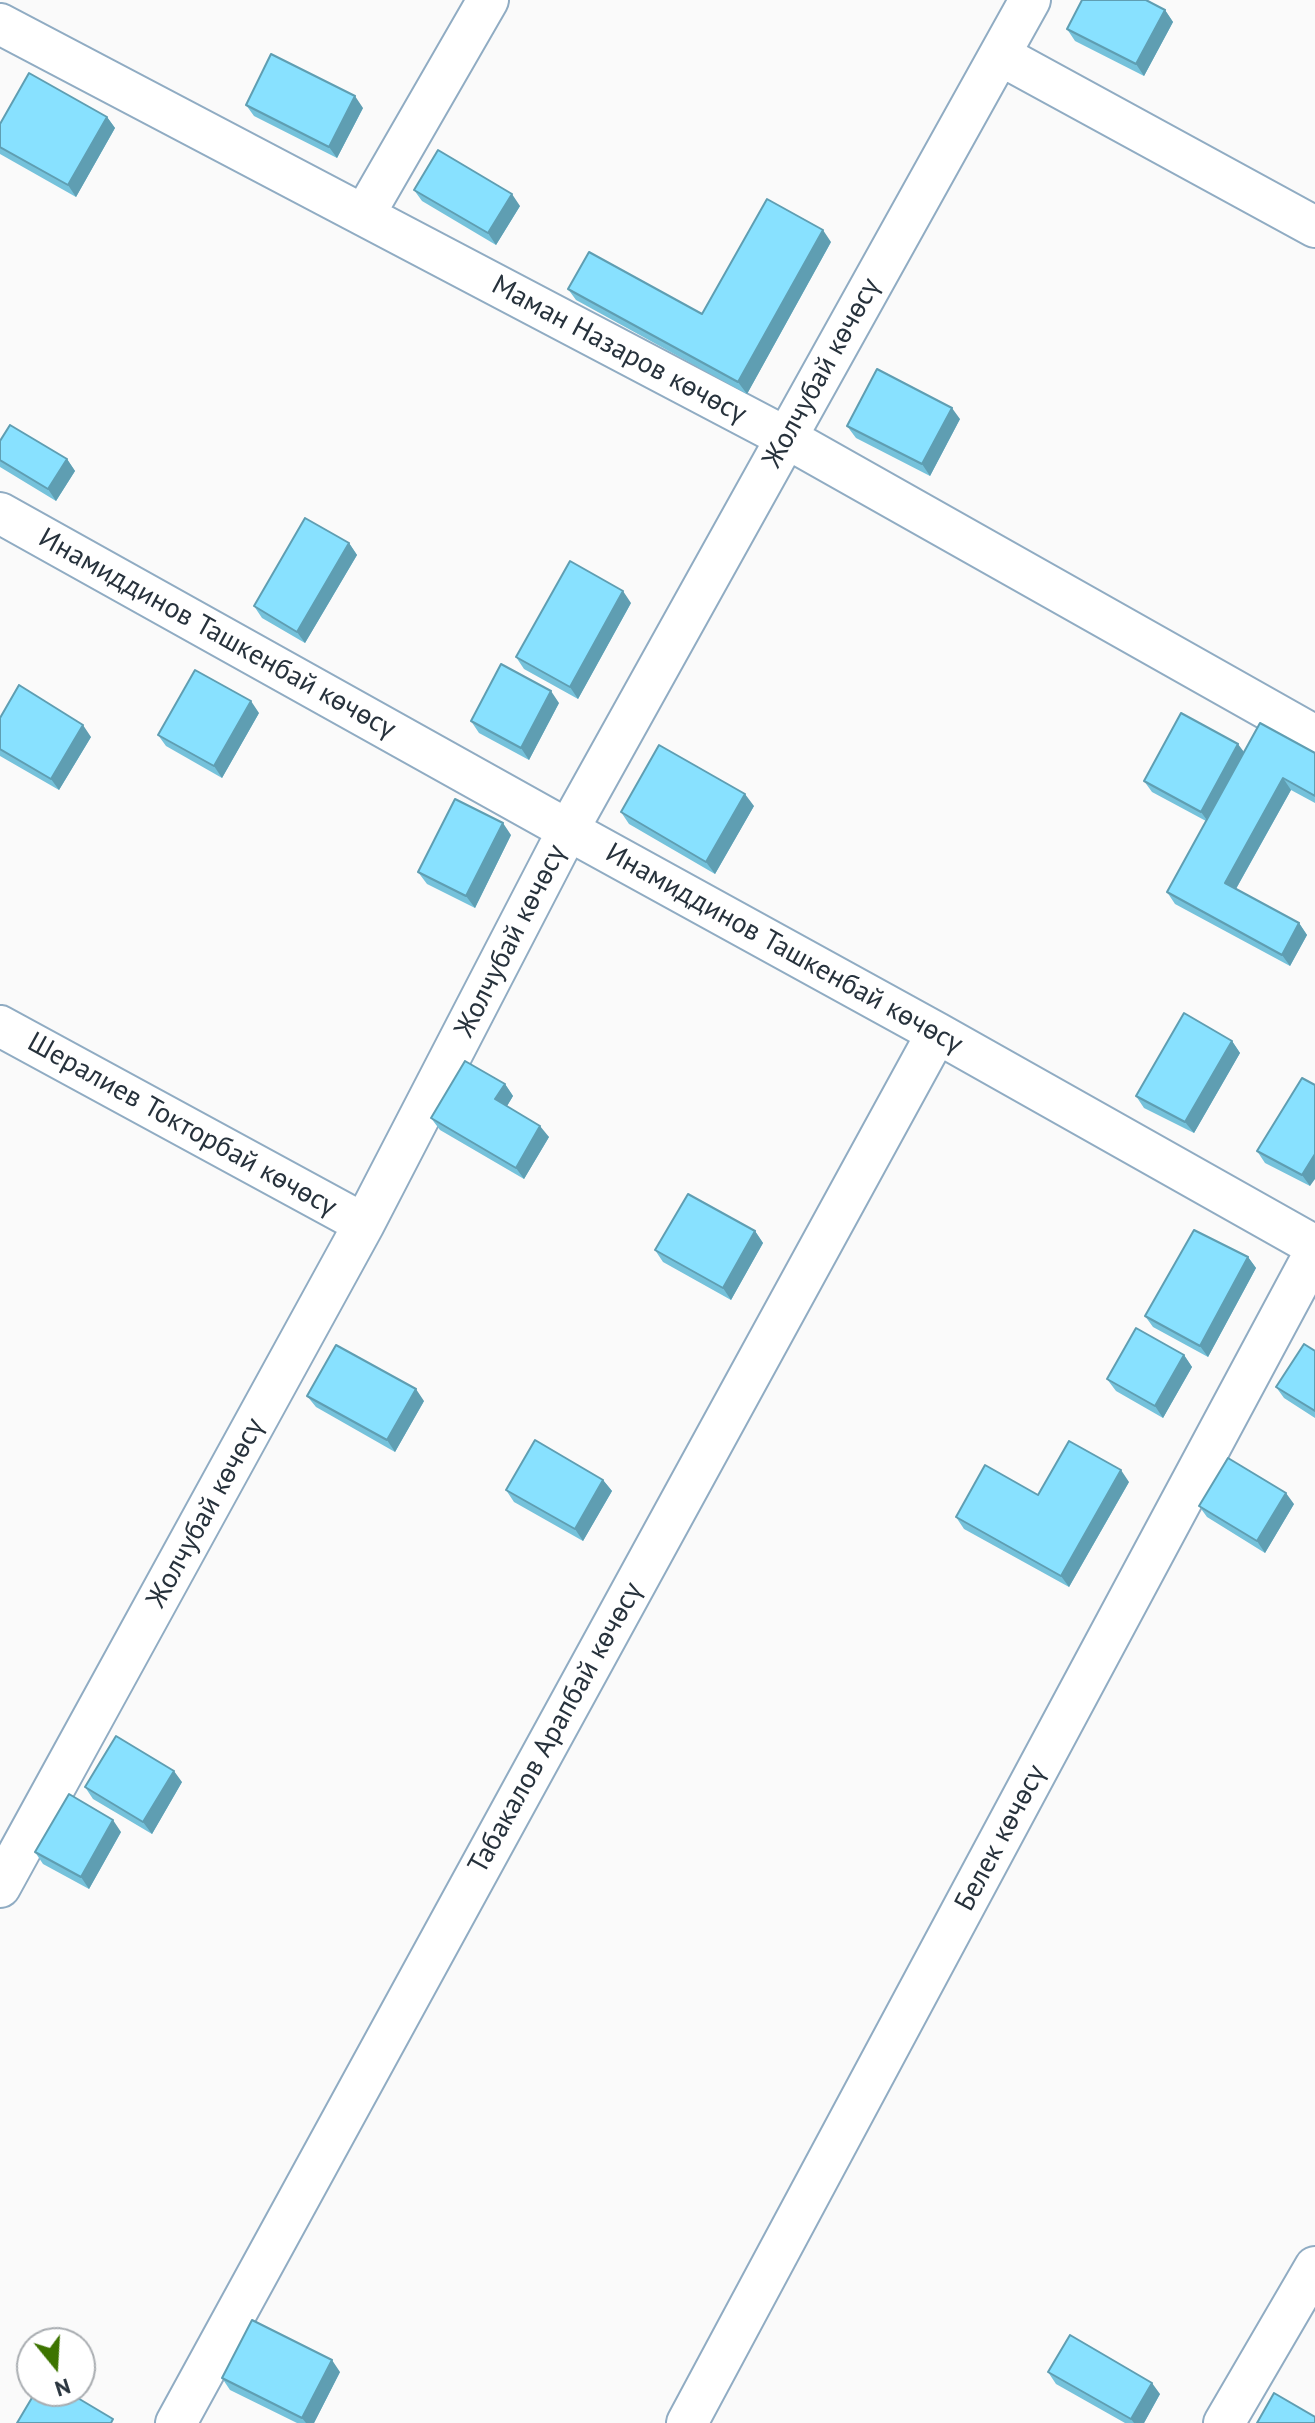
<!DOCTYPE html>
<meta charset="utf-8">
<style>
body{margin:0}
#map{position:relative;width:1315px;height:2423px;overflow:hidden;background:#fafafa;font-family:"PT Sans",sans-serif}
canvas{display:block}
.north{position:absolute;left:16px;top:2327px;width:80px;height:80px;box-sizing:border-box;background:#fff;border:2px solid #a9adb1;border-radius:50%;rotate:162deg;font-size:22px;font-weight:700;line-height:32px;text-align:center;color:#27323c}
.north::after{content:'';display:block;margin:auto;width:28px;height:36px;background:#3d7400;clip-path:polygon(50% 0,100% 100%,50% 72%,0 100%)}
</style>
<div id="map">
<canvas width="1315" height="2423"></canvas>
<div class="north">N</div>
</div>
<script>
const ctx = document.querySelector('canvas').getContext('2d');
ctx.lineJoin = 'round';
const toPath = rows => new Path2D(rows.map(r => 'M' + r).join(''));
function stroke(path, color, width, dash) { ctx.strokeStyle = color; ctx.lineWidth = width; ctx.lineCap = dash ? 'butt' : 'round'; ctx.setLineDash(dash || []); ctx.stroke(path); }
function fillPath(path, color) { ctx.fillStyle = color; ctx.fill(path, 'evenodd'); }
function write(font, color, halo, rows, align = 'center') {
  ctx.font = font + ' "PT Sans",sans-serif'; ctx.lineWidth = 7; ctx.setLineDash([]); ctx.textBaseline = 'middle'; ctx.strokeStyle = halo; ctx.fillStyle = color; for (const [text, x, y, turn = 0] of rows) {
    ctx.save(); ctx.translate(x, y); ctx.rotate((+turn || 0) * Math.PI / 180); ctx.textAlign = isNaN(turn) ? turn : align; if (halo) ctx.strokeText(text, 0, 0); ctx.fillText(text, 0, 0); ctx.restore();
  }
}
const minor = toPath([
 [0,24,785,437,1315,736],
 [1000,55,1315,227],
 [364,215,488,0],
 [0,513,568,830,937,1033,1315,1246],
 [0,1026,364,1224],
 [0,1887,364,1224,568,830,1030,0],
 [176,2423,937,1033],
 [687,2423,1315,1252],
 [1224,2423,1315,2267]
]);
stroke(minor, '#90acc3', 44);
stroke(minor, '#fff', 40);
fillPath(toPath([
 [1165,10,1173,22,1144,76,1075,41,1067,29],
 [246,105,363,108,337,158,254,116],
 [107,117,115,128,76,197,0,154,0,124],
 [414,190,520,206,496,245,422,201],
 [831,242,747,394,576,300,568,289,702,314],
 [960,419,930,476,856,438,847,426],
 [0,441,67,459,75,471,56,501,0,467],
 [349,543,357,555,305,643,262,618,254,606],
 [631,603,578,699,524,669,516,657],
 [559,703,529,760,479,733,471,721],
 [259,713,222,778,166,746,158,735],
 [0,718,91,737,59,790,0,756],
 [1244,752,1315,753,1315,803,1291,790,1236,889,1299,923,1307,935,1290,966,1175,904,1167,892,1206,821,1152,792,1144,781],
 [754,806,715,874,629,824,621,812],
 [511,835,475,908,427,884,418,872],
 [1232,1041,1240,1053,1194,1133,1144,1108,1136,1096],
 [505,1084,513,1096,507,1106,549,1137,524,1179,440,1130,431,1118],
 [1315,1085,1310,1186,1265,1163,1257,1151],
 [755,1231,763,1243,731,1300,663,1262,655,1250],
 [1248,1257,1256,1268,1208,1357,1153,1327,1145,1316],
 [1315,1351,1315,1418,1284,1398,1276,1387],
 [1184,1355,1192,1367,1163,1418,1116,1391,1107,1379],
 [307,1396,424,1401,395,1452,316,1407],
 [603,1480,612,1491,583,1541,514,1502,506,1490],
 [1129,1482,1069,1587,964,1529,956,1517,1038,1495],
 [1294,1504,1265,1553,1207,1517,1199,1506],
 [182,1782,152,1834,93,1799,85,1787],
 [121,1832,89,1889,43,1864,35,1852],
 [340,2372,314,2423,297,2423,230,2390,222,2378],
 [1048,2372,1160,2394,1144,2423,1125,2423,1056,2384]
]), '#75c2db');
fillPath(toPath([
 [1165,10,1173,22,1144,76,1136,64],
 [355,96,363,108,337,158,329,147],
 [107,117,115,128,76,197,68,185],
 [512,194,520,206,496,245,488,233],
 [823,230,831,242,747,394,738,382],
 [952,408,960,419,930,476,922,464],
 [67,459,75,471,56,501,48,489],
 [349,543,357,555,305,643,297,632],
 [623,591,631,603,578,699,570,687],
 [551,691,559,703,529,760,521,748],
 [251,701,259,713,222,778,214,766],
 [83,725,91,737,59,790,51,779],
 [1238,744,1247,756,1209,823,1201,812],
 [1283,778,1291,790,1233,894,1225,883],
 [745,794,754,806,715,874,706,862],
 [503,823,511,835,475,908,466,896],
 [1299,923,1307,935,1290,966,1282,955],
 [1232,1041,1240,1053,1194,1133,1185,1122],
 [505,1084,513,1096,504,1111,495,1099],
 [540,1126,549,1137,524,1179,516,1168],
 [1315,1154,1315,1179,1310,1186,1302,1175],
 [755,1231,763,1243,731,1300,723,1288],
 [1248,1257,1256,1268,1208,1357,1200,1346],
 [1184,1355,1192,1367,1163,1418,1155,1406],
 [416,1389,424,1401,395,1452,387,1440],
 [1121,1470,1129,1482,1069,1587,1061,1576],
 [603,1480,612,1491,583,1541,575,1529],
 [1286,1493,1294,1504,1265,1553,1257,1541],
 [174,1771,182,1782,152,1834,143,1822],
 [113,1820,121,1832,89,1889,81,1877],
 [332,2360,340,2372,314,2423,306,2423,302,2418],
 [1152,2383,1160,2394,1144,2423,1134,2423,1131,2419]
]), '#5f9eb2');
const building = toPath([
 [1082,0,1146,0,1165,10,1136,64,1067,29,1082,0],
 [271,54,355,96,329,147,246,105,271,54],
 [29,73,107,117,68,185,0,147,0,124,29,73],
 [438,150,512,194,488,233,414,190,438,150],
 [767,199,823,230,738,382,568,289,589,252,702,314,767,199],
 [877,369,952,408,922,464,847,426,877,369],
 [10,425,67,459,48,489,0,460,0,441,10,425],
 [305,518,349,543,297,632,254,606,305,518],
 [570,561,623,591,570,687,516,657,570,561],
 [501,664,551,691,521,748,471,721,501,664],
 [195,670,251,701,214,766,158,735,195,670],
 [19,685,83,725,51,779,0,749,0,718,19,685],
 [1181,713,1238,744,1201,812,1144,781,1181,713],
 [1260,723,1315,753,1315,796,1283,778,1225,883,1299,923,1282,955,1167,892,1260,723],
 [659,745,745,794,706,862,621,812,659,745],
 [455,799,503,823,466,896,418,872,455,799],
 [1184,1013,1232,1041,1185,1122,1136,1096,1184,1013],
 [465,1061,505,1084,495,1099,540,1126,516,1168,431,1118,465,1061],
 [1302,1078,1315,1085,1315,1154,1302,1175,1257,1151,1302,1078],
 [688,1194,755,1231,723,1288,655,1250,688,1194],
 [1194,1230,1248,1257,1200,1346,1145,1316,1194,1230],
 [1136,1328,1184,1355,1155,1406,1107,1379,1136,1328],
 [1304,1344,1315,1351,1315,1411,1276,1387,1304,1344],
 [336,1345,416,1389,387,1440,307,1396,336,1345],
 [535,1440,603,1480,575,1529,506,1490,535,1440],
 [1069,1441,1121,1470,1061,1576,956,1517,985,1465,1038,1495,1069,1441],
 [1228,1458,1286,1493,1257,1541,1199,1506,1228,1458],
 [116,1736,174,1771,143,1822,85,1787,116,1736],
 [69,1794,113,1820,81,1877,35,1852,69,1794],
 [252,2320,332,2360,302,2418,222,2378,252,2320],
 [1070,2335,1152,2383,1131,2419,1048,2372,1070,2335],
 [36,2391,66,2391,113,2419,111,2423,17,2423,36,2391],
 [1274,2393,1315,2417,1315,2423,1257,2423,1274,2393]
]);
fillPath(building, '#88e1ff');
stroke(building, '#5f9eb2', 2);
write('28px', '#27323c', '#fff', [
 ["Маман Назаров көчөсү",619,350,28],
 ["Жолчубай көчөсү",822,373,-61],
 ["Инамиддинов Ташкенбай көчөсү",217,634,29],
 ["Жолчубай көчөсү",511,941,-63],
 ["Инамиддинов Ташкенбай көчөсү",784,949,29],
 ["Шералиев Токторбай көчөсү",182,1125,29],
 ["Жолчубай көчөсү",206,1513,-61],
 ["Табакалов Арапбай көчөсү",556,1728,-61],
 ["Белек көчөсү",1001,1838,-62]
]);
</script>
